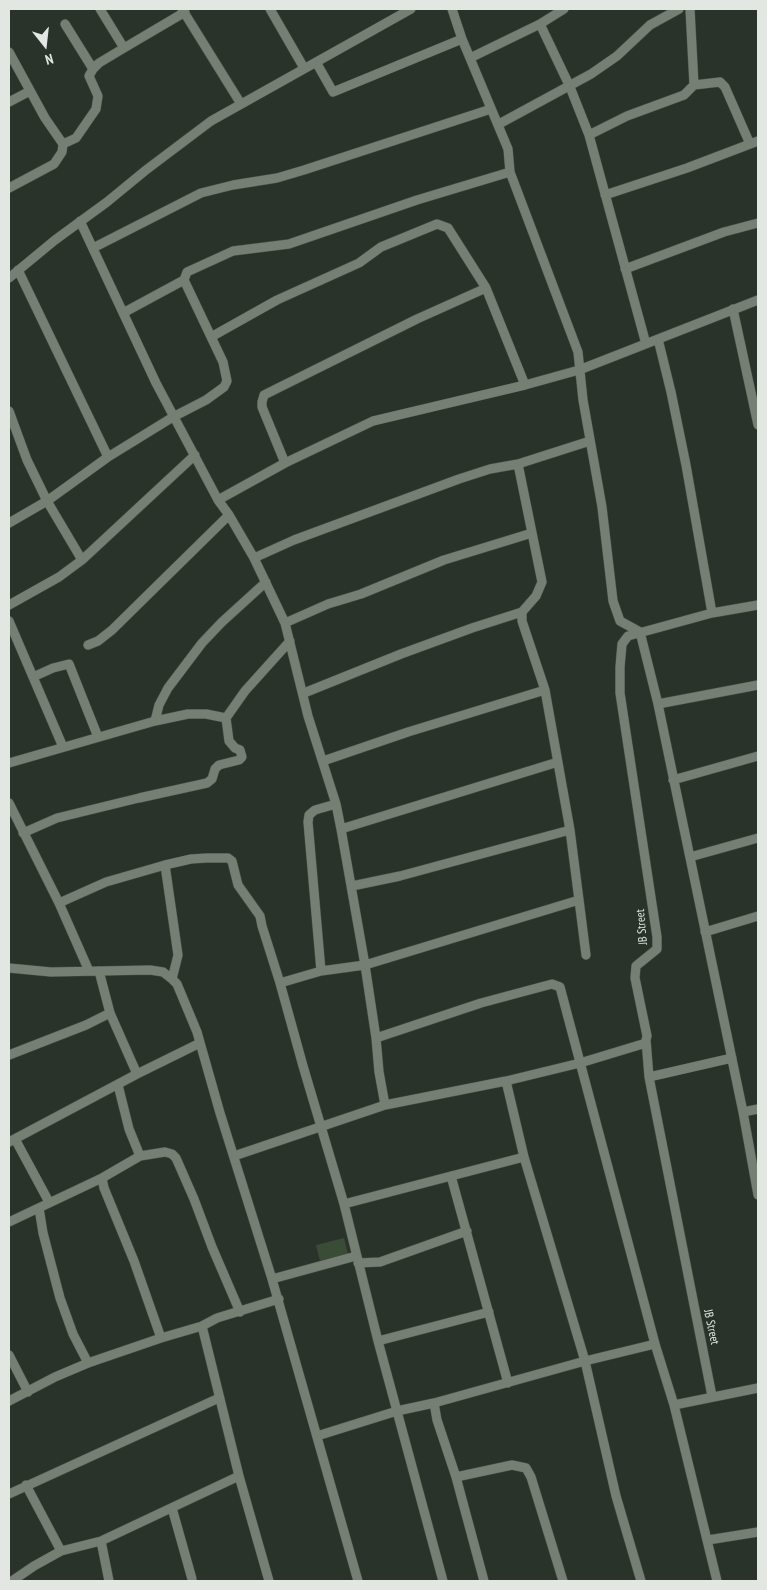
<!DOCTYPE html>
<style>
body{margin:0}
#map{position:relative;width:767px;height:1590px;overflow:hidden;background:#2a3329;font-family:"PT Sans Narrow",sans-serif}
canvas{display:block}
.frame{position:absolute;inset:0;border:10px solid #e2e7e1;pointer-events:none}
.north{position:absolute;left:20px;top:20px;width:50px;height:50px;-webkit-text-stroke:4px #2a3329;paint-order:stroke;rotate:164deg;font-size:14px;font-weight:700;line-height:20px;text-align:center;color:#e2e7e1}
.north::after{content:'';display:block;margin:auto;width:18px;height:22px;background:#e2e7e1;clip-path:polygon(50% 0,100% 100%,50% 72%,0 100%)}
</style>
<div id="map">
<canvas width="767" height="1590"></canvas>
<div class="frame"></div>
<div class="north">N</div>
</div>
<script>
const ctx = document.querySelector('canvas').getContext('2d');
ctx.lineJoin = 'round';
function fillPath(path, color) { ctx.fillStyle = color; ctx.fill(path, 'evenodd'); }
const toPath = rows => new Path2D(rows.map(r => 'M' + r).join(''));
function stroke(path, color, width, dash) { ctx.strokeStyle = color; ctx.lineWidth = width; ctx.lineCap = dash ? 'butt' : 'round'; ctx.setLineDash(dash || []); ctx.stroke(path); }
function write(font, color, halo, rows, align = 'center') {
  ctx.font = font + ' "PT Sans Narrow",sans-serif'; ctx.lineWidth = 4; ctx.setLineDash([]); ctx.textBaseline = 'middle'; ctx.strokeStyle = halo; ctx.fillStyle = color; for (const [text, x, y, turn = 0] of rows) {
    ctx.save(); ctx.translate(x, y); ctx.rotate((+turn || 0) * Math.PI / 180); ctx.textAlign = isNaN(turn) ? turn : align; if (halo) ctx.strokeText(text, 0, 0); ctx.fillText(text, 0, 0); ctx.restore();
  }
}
fillPath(toPath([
 [344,1238,348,1254,320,1261,316,1245]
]), '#3a4c36');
const minor = toPath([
 [100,9,124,48],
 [182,9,241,104],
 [270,9,304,68],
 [452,9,462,39,508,149,510,172,578,352,583,400,602,507,613,601,620,621,640,632,658,704,743,1112,758,1195],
 [690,9,694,85],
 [65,24,93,69],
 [540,24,570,87,589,135,646,344],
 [9,52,45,118,63,144,62,152,54,164,9,188],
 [470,58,540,24,564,9],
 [316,62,333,92,462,39],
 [9,102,30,91],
 [499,124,591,74,617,56,650,25,679,9],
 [589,135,627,116,684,95,694,85,720,82,725,87,750,144],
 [63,144,76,138,96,109,98,96,89,76,93,69,99,63,124,48,185,12],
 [605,195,687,168,758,141],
 [80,221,156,383,218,500,229,515,254,558,285,623,308,716,336,804,341,829,365,965,376,1038,379,1072,385,1105],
 [93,248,201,193,233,185,277,178,304,170,491,109],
 [625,269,724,232,758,223],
 [18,270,108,457],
 [9,278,55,240,107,202,146,170,211,121,411,9],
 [733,309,758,425],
 [123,313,184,280],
 [211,337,277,300,359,263,381,247,437,224,448,228,486,288,525,385],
 [658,339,671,392,686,465,712,613],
 [9,411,27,460,47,501,82,560],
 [285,463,373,421,525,385,579,370,758,300],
 [218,500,285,463,262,407,262,402,264,395,417,319,486,288],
 [9,523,47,501,108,457,173,417,206,400,224,387,227,381,223,362,184,280,187,272,233,251,289,244,417,200,510,172],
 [254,558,294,540,459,479,490,469,518,464,590,441],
 [9,605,59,577,82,560,195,455],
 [9,621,63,747],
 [285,623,328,604,361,594,444,560,532,533],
 [88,645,98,641,112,630,229,515],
 [33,677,53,668,69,664,98,737],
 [304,693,401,654,472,628,522,612],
 [658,704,758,685],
 [226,718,245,691,290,641],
 [323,761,408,732,545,690],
 [9,763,155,721,159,705,168,688,202,643,222,622,266,582],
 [673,780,758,756],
 [9,803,59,903,89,971],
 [341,829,558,762],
 [23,833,57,818,139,798,207,783,212,779,215,769,219,765,239,760,242,757,240,750,235,748,229,741,226,718,206,714,188,714,155,721],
 [690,857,758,838],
 [165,865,178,955,172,979],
 [352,886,400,876,570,830],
 [579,900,586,955],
 [59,903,106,882,165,865,191,859,207,858,228,858,232,861,238,885,260,916,262,926,280,983,303,1066,344,1204,378,1341,443,1581],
 [705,932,758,916],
 [9,968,51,972,150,970,163,972,172,979,177,984,197,1032,220,1113,272,1279,358,1581],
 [321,971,308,822,309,815,315,810,336,804],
 [280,983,321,971,365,965,579,900,570,830,545,690,522,621,522,612,536,596,542,582,518,464],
 [110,1013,137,1074],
 [376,1038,481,1003,552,984,560,987,655,1344,674,1405,717,1581],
 [9,1055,86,1025,110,1013,99,971],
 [649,1077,732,1058],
 [506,1081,524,1157,585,1361,616,1496,641,1581],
 [118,1085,129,1129,140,1156],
 [743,1112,758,1109],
 [15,1139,49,1202],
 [9,1142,137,1074,200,1043],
 [234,1156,385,1105,506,1081,580,1063,646,1043],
 [451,1176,508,1383],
 [102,1178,104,1188,134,1261,161,1338],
 [344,1204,524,1157],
 [39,1208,43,1233,60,1298,73,1334,88,1363],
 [9,1222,102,1178,140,1156,165,1152,172,1154,176,1158,194,1199,212,1247,240,1312],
 [358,1263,380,1262,467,1231],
 [272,1279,356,1256],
 [202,1326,239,1476,269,1581],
 [378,1341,489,1312],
 [9,1355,28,1392],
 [712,1396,649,1077,646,1040,647,1036,635,978,636,966,657,949,657,937,620,693,620,667,622,644,628,636,712,613,758,605],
 [9,1401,55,1377,88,1363,161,1338,202,1326,217,1318,279,1299],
 [434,1403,437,1420,456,1477,484,1581],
 [674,1405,758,1388],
 [317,1436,397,1411,434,1403,585,1361,655,1344],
 [456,1477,512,1465,526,1468,531,1477,563,1581],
 [26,1485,61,1551],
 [9,1494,219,1398],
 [172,1508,192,1579],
 [708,1540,758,1532],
 [101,1541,109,1581],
 [12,1581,34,1566,61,1551,101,1541,239,1476]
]);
stroke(minor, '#495047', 10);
stroke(minor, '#767f73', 9);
write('12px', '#e2e7e1', '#2a3329', [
 ["JB Street",642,927,-95],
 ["JB Street",711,1327,78]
]);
</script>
